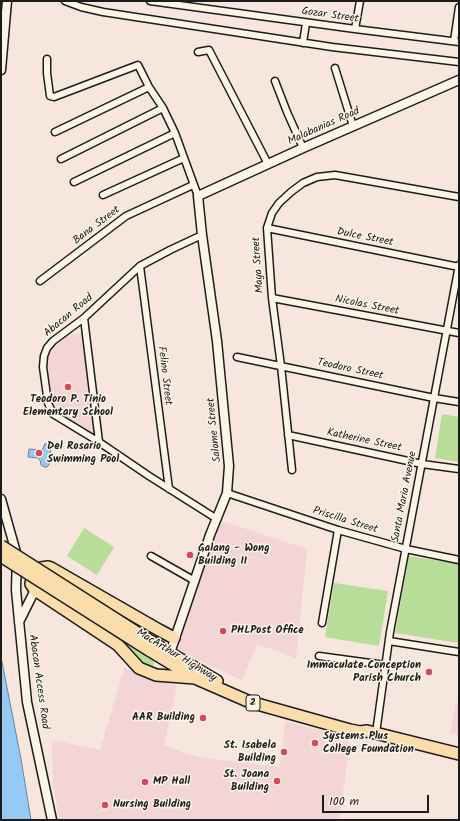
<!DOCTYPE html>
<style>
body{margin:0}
#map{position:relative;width:460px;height:821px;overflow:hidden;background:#f7e6dd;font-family:Kalam,sans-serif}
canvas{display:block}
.frame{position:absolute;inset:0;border:2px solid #1c1c1c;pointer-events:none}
.scale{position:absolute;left:322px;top:795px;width:107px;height:18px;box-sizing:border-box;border:2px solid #1c1c1c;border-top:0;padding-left:5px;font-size:12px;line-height:14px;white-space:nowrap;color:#1c1c1c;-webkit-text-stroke:3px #fcf5e5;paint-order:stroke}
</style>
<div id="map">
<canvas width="460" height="821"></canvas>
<div class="frame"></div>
<div class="scale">100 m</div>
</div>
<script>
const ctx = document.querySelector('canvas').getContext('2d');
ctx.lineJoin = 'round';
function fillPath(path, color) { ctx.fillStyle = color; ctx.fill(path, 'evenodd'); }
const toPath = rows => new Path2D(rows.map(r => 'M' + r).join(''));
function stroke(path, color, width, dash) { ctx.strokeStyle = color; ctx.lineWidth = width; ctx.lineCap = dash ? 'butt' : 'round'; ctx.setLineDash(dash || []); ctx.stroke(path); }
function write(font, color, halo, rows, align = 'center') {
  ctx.font = font + ' Kalam,sans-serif'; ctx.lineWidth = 3; ctx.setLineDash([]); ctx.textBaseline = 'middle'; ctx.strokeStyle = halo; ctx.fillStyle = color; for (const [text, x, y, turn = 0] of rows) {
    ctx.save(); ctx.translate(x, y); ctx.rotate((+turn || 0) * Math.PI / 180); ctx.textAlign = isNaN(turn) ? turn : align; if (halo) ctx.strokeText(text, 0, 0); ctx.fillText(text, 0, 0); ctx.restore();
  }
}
fillPath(toPath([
 [81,333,94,435,58,417,50,408,45,366,48,353,67,335],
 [219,520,307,549,296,658,257,644,242,680,172,648],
 [124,668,177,686,164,745,184,753,198,757,280,767,285,721,348,738,348,757,339,820,60,820,53,786,52,740,100,750],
 [456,703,459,704,459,735,450,733]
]), '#f2d5d4');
fillPath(toPath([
 [442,414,459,417,459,462,435,458],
 [84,528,114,547,97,575,67,556],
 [409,556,459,564,459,643,395,633],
 [334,583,388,591,379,646,325,637],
 [114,636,154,660,154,665,150,668,145,666,116,640]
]), '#b7dd98');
const water = toPath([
 [45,444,50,445,51,447,49,465,47,467,44,467,41,465,40,460,38,458,28,457,29,449,42,450,45,444],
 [1,657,21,759,31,820,1,820,1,657]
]);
fillPath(water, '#96caf4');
stroke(water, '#65849e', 1);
const street = toPath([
 [65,1,81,7,103,12,332,47,459,62],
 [150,1,355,29,459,42],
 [355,29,360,1],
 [454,41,459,7],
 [303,43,306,23],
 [198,52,209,50,268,164],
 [47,59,47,73,50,96,54,97,138,65,149,87,163,108,175,133,198,196],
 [335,68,353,126],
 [275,81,287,112,303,148],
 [55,132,149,87],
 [61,159,163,108],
 [74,182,175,133],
 [103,195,184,158],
 [267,228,459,267],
 [202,235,170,250,140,266,84,318,53,341,47,348,44,356,43,367,48,403,53,414,99,442,149,476,217,519],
 [140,266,169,489],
 [40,281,126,216,193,185],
 [272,298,459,333],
 [84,318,99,442],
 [237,357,434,398,459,402],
 [288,435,422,464,459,469],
 [292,470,281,366,272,298,267,228,272,213,279,203,291,192,303,183,317,177,335,175,459,197],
 [227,493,338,530,406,549,459,560],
 [151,556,195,581],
 [322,623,338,530],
 [389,641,459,652],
 [319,656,385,665],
 [376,733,390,632,459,265]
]);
const secondary = toPath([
 [1,70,7,1],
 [1,499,17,556,16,590,27,702,52,820],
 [19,622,35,590],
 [170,653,210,535,227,493,229,466,217,341,202,235,198,196,303,148,459,80]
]);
const highway = toPath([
 [174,638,159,630,51,568,48,567,41,568,35,573,32,578,31,584,35,590,118,645,139,668,156,675,195,678],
 [153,643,217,681],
 [149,650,195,678,250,702,350,730,360,732,367,731,459,754]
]);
stroke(street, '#1c1c1c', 9);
stroke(secondary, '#1c1c1c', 11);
stroke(highway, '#1c1c1c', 14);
stroke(street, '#fcf5e5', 6);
stroke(secondary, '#fcf5e5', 8);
stroke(highway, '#fbddab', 11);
const highwayBridge = toPath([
 [1,546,153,643],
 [1,556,149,650]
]);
stroke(highwayBridge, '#1c1c1c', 14, []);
stroke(highwayBridge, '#fbddab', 11);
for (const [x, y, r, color] of [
 [68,387,4,"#d1495b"],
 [39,453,4,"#d1495b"],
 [190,555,4,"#d1495b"],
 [223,631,4,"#d1495b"],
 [429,672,4,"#d1495b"],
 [203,718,4,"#d1495b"],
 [315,743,4,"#d1495b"],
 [284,752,4,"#d1495b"],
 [277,781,4,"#d1495b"],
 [145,782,4,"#d1495b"],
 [105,805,4,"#d1495b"]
]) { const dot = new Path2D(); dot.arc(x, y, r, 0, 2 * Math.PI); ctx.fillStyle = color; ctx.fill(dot); stroke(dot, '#fcf5e5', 1.5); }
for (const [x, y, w] of [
 [253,703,14]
]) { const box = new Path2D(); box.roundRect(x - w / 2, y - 8, w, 16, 3); ctx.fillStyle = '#fcf5e5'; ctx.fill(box); stroke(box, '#1c1c1c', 1); }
write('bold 10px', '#1c1c1c', null, [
 ["2",253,703]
]);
write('11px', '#1c1c1c', '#fcf5e5', [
 ["Gozar Street",330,16,8],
 ["Malabanias Road",324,127,-24],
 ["Bana Street",97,226,-37],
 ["Dulce Street",365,238,11],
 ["Maya Street",259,265,-94],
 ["Nicolas Street",367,306,11],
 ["Abacan Road",69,316,-40],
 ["Teodoro Street",350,370,12],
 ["Felino Street",164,376,83],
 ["Salome Street",215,430,-96],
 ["Katherine Street",364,441,12],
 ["Santa Maria Avenue",405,497,-79],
 ["Priscilla Street",345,521,17],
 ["MacArthur Highway",176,656,31],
 ["Abacan Access Road",38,682,82]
]);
write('bold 11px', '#1c1c1c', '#fcf5e5', [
 ["Teodoro P. Tinio",68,400,"center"],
 ["Elementary School",68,413,"center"],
 ["Del Rosario",47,447],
 ["Swimming Pool",47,460],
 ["Galang - Wong",198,549],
 ["Building II",198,562],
 ["PHLPost Office",231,631],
 ["Immaculate Conception",421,666,"right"],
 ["Parish Church",421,679,"right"],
 ["AAR Building",195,718,"right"],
 ["Systems Plus",323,737],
 ["College Foundation",323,750],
 ["St. Isabela",276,746,"right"],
 ["Building",276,759,"right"],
 ["St. Joana",269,775,"right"],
 ["Building",269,788,"right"],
 ["MP Hall",153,782],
 ["Nursing Building",113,805]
], 'left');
</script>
